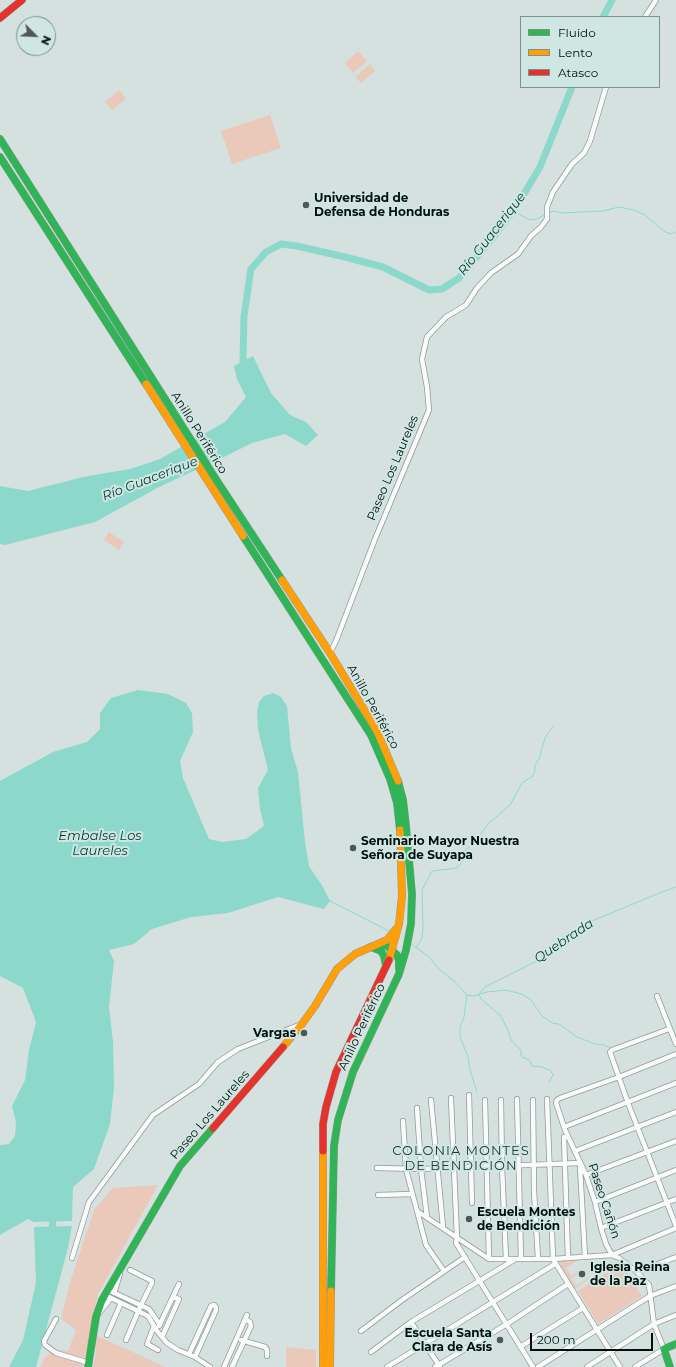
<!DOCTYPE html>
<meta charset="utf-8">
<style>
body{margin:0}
#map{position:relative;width:676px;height:1367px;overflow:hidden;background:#d5e1de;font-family:Montserrat,sans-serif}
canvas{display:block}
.legend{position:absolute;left:520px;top:16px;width:140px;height:72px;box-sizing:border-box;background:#cfe7e2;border:1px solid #7f908d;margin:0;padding:5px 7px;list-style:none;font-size:12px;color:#060e0d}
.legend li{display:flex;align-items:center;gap:8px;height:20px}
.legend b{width:20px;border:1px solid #7f908d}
.north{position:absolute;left:16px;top:16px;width:40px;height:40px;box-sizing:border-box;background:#cfe7e2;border:1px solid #7f908d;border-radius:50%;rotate:114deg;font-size:11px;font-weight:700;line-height:16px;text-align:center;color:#060e0d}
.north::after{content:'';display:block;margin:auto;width:14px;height:18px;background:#4e5856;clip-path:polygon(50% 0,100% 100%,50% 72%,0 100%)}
.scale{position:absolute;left:530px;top:1333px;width:123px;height:18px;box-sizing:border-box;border:2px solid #060e0d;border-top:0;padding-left:5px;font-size:12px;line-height:14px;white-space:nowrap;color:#060e0d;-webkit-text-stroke:3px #cfe7e2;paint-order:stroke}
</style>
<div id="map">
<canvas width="676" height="1367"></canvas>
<ul class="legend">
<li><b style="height:5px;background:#30b455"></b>Fluido</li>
<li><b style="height:5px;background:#ff9f0a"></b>Lento</li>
<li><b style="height:5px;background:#e5322d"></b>Atasco</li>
</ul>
<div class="north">N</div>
<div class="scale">200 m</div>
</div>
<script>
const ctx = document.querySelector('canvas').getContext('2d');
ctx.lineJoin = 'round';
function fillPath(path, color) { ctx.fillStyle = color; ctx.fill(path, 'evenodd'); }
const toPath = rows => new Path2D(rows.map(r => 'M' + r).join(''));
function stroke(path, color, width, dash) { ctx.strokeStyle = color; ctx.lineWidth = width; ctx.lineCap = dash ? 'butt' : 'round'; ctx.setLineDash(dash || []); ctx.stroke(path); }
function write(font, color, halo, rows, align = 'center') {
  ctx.font = font + ' Montserrat,sans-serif'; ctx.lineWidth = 4; ctx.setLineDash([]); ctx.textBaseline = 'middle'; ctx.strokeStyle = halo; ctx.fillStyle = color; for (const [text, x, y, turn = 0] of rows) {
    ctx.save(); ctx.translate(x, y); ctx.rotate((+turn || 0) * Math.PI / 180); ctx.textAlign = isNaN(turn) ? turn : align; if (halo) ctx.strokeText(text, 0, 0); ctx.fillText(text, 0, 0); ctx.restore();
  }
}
fillPath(toPath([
 [358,51,367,61,353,73,345,63],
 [370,64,375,71,361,83,355,77],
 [119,90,126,99,112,110,105,102],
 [270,115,281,148,232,164,221,131],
 [109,532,124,542,119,550,104,540],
 [158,1185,98,1294,86,1352,82,1367,40,1367,44,1359,54,1349,68,1351,76,1330,61,1319,70,1282,94,1210,113,1188],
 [578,1260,566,1268,571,1276,578,1271,579,1273,571,1278,576,1286,589,1277,590,1278,575,1289,558,1264,561,1261],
 [621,1263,642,1296,598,1324,578,1291],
 [97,1336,135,1353,165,1367,92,1367,95,1359],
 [286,1347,316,1350,316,1367,286,1367]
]), '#eac9bb');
fillPath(toPath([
 [253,356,271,393,290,415,306,422,318,435,306,446,285,434,252,443,224,457,161,486,95,522,5,545,0,544,0,486,28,491,83,477,130,469,160,459,225,422,246,397,237,379,234,366],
 [138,690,168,694,186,703,192,713,193,732,180,761,183,778,209,839,222,842,246,839,264,826,260,809,258,788,268,770,258,730,257,712,259,702,264,696,273,693,281,697,287,706,291,748,298,772,305,842,309,866,323,887,330,901,324,909,278,897,228,913,191,917,152,929,134,944,109,950,114,961,109,1007,113,1042,114,1087,110,1124,94,1169,73,1187,72,1221,34,1222,28,1219,0,1235,0,1145,9,1144,15,1136,16,1122,12,1106,25,1080,29,1050,36,1022,23,988,0,976,0,781,53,752,87,742,100,729,100,713,111,698],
 [72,1226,68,1248,36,1367,9,1367,23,1340,36,1283,34,1227]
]), '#8cd9cc');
stroke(toPath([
 [513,211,528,219,534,220,545,215],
 [550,212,554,211,561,213,603,211,619,207,634,210,645,215,665,232,671,234,676,232],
 [330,901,389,931],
 [411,944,428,956,440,970,454,981,467,995,473,996,487,992,505,990,522,994,531,1000,542,1016,552,1023,559,1024,577,1037,595,1044,604,1045,610,1048],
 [416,948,422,938,423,928,422,890,431,873,432,871,457,868,464,860,465,851,479,838,482,832,489,823,510,805,522,783,533,776,535,771,535,765,539,759,545,738,553,726],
 [479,994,485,987,551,954,594,920,662,892,676,887],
 [467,995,464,1017,460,1027,460,1037,468,1057,470,1070,477,1092],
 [479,995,482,1000,500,1015,508,1030,511,1040,521,1050,521,1055,522,1057,529,1060,533,1067,538,1066,550,1070,553,1075,549,1082]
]), '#8cd9cc', 1);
stroke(toPath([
 [603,17,612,0],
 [247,369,243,361,244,316,251,269,266,252,281,244,297,246,345,257,383,267,429,290,442,289,459,278,495,235,518,204,540,167,572,87],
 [51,1236,54,1212]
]), '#8cd9cc', 7);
const street = toPath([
 [645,17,656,0],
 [330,653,336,641,375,539,429,410,427,387,422,359,427,337,446,317,466,305,477,288,491,273,518,254,531,236,541,227,547,219,547,207,553,192,572,164,584,153,590,141,606,87],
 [657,996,676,1044],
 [669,1029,612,1050,610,1052,628,1103,676,1226],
 [469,1095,472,1203],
 [451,1098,457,1238,456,1243,533,1367],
 [517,1099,521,1259],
 [547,1099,553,1259,620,1367],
 [431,1100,443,1227],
 [485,1100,489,1259],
 [501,1100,502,1166,506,1259],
 [533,1100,534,1191,538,1258],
 [417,1108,421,1169,427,1217],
 [403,1121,406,1169,417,1211,489,1259,553,1259,612,1255,676,1228],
 [564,1127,676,1083],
 [564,1137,568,1258],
 [575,1151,676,1112],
 [580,1167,585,1257],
 [377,1168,421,1169,580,1163],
 [586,1175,676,1141],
 [378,1195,412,1194],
 [595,1202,676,1170],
 [417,1211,426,1245,444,1271],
 [601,1228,676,1199],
 [72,1258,89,1202,153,1115,199,1084,218,1062,238,1049,299,1025],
 [637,1272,676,1257],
 [108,1290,149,1309,160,1325],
 [114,1293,120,1274],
 [105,1295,148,1316,157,1331,167,1343,178,1350,195,1357,210,1367],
 [100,1312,111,1298],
 [56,1319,44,1341,45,1345,56,1353,89,1363],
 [411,1322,440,1367],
 [154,1326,147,1344,158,1350],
 [159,1326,179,1284],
 [361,1331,402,1300,465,1257],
 [107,1335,121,1303],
 [162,1337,179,1299,173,1297],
 [126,1340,141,1305,152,1283,152,1281,130,1270],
 [241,1340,265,1347,267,1350,267,1356],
 [520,1347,583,1308],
 [371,1352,411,1322,514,1260],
 [189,1354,211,1306,214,1305,216,1307,216,1310,195,1357],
 [224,1367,247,1315],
 [232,1367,251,1326,250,1322,245,1319],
 [387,1367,555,1264],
 [435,1367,507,1324,568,1284],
 [538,1367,650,1296,676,1286],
 [587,1367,654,1324,676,1315],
 [635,1367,664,1349,654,1324,649,1285,637,1272,619,1258,612,1255,606,1244,601,1228,595,1202,586,1175,565,1130,556,1103,557,1100,560,1098,619,1077,676,1054]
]);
const fast = toPath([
 [0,139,217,481,282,580],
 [0,157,146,384],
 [243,536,371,735,390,779,397,803,400,830],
 [380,944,387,946,397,955,399,961,399,969],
 [371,947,381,951,384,956,386,966],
 [331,1291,334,1146,338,1120,353,1072,399,974,406,950,411,924,412,894,406,826,403,800,398,781],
 [88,1367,96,1317,102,1300,180,1166,213,1128],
 [670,1367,664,1349,676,1344]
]);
const slow = toPath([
 [146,384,243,536],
 [282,580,330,653,377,731,398,781],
 [389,960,399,924,402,896,400,830],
 [283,1047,302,1024,315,1006,337,969,355,954,387,940,396,929],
 [323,1151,323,1367],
 [330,1367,331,1291]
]);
const jam = toPath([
 [0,18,22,0],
 [213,1128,283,1047],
 [323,1151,323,1124,326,1107,336,1072,389,960]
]);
stroke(street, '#919b99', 6);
stroke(fast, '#919b99', 8);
stroke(slow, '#919b99', 8);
stroke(jam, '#919b99', 8);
stroke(street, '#f9fafa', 4.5);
stroke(fast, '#30b455', 7);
stroke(slow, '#ff9f0a', 7);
stroke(jam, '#e5322d', 7);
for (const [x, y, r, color] of [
 [306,205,4,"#4e5856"],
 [353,848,4,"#4e5856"],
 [304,1033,4,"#4e5856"],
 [469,1219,4,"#4e5856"],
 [582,1274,4,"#4e5856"],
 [500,1340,4,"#4e5856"]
]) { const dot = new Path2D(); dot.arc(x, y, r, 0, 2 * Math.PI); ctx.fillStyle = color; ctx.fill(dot); stroke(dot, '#cfe7e2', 1.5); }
write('bold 12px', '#060e0d', '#cfe7e2', [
 ["Universidad de",314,198],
 ["Defensa de Honduras",314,212],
 ["Seminario Mayor Nuestra",361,841],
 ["Señora de Suyapa",361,855],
 ["Vargas",296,1033,"right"],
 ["Escuela Montes",477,1212],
 ["de Bendición",477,1226],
 ["Iglesia Reina",590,1267],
 ["de la Paz",590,1281],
 ["Escuela Santa",492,1333,"right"],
 ["Clara de Asís",492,1347,"right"]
], 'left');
write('12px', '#060e0d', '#cfe7e2', [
 ["Anillo Periférico",199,433,58],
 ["Paseo Los Laureles",393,468,-67],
 ["Anillo Periférico",373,707,61],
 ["Anillo Periférico",362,1027,-65],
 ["Paseo Los Laureles",210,1115,-49],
 ["Paseo Cañón",604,1201,72]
]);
write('italic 13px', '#053932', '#cfe7e2', [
 ["Río Guacerique",492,234,-52],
 ["Río Guacerique",150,479,-21],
 ["Embalse Los",100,836],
 ["Laureles",100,851],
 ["Quebrada",564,941,-34]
]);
ctx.letterSpacing = '1px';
write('13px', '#243834', '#cfe7e2', [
 ["COLONIA MONTES",461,1151],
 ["DE BENDICIÓN",461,1166]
]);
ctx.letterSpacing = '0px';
</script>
